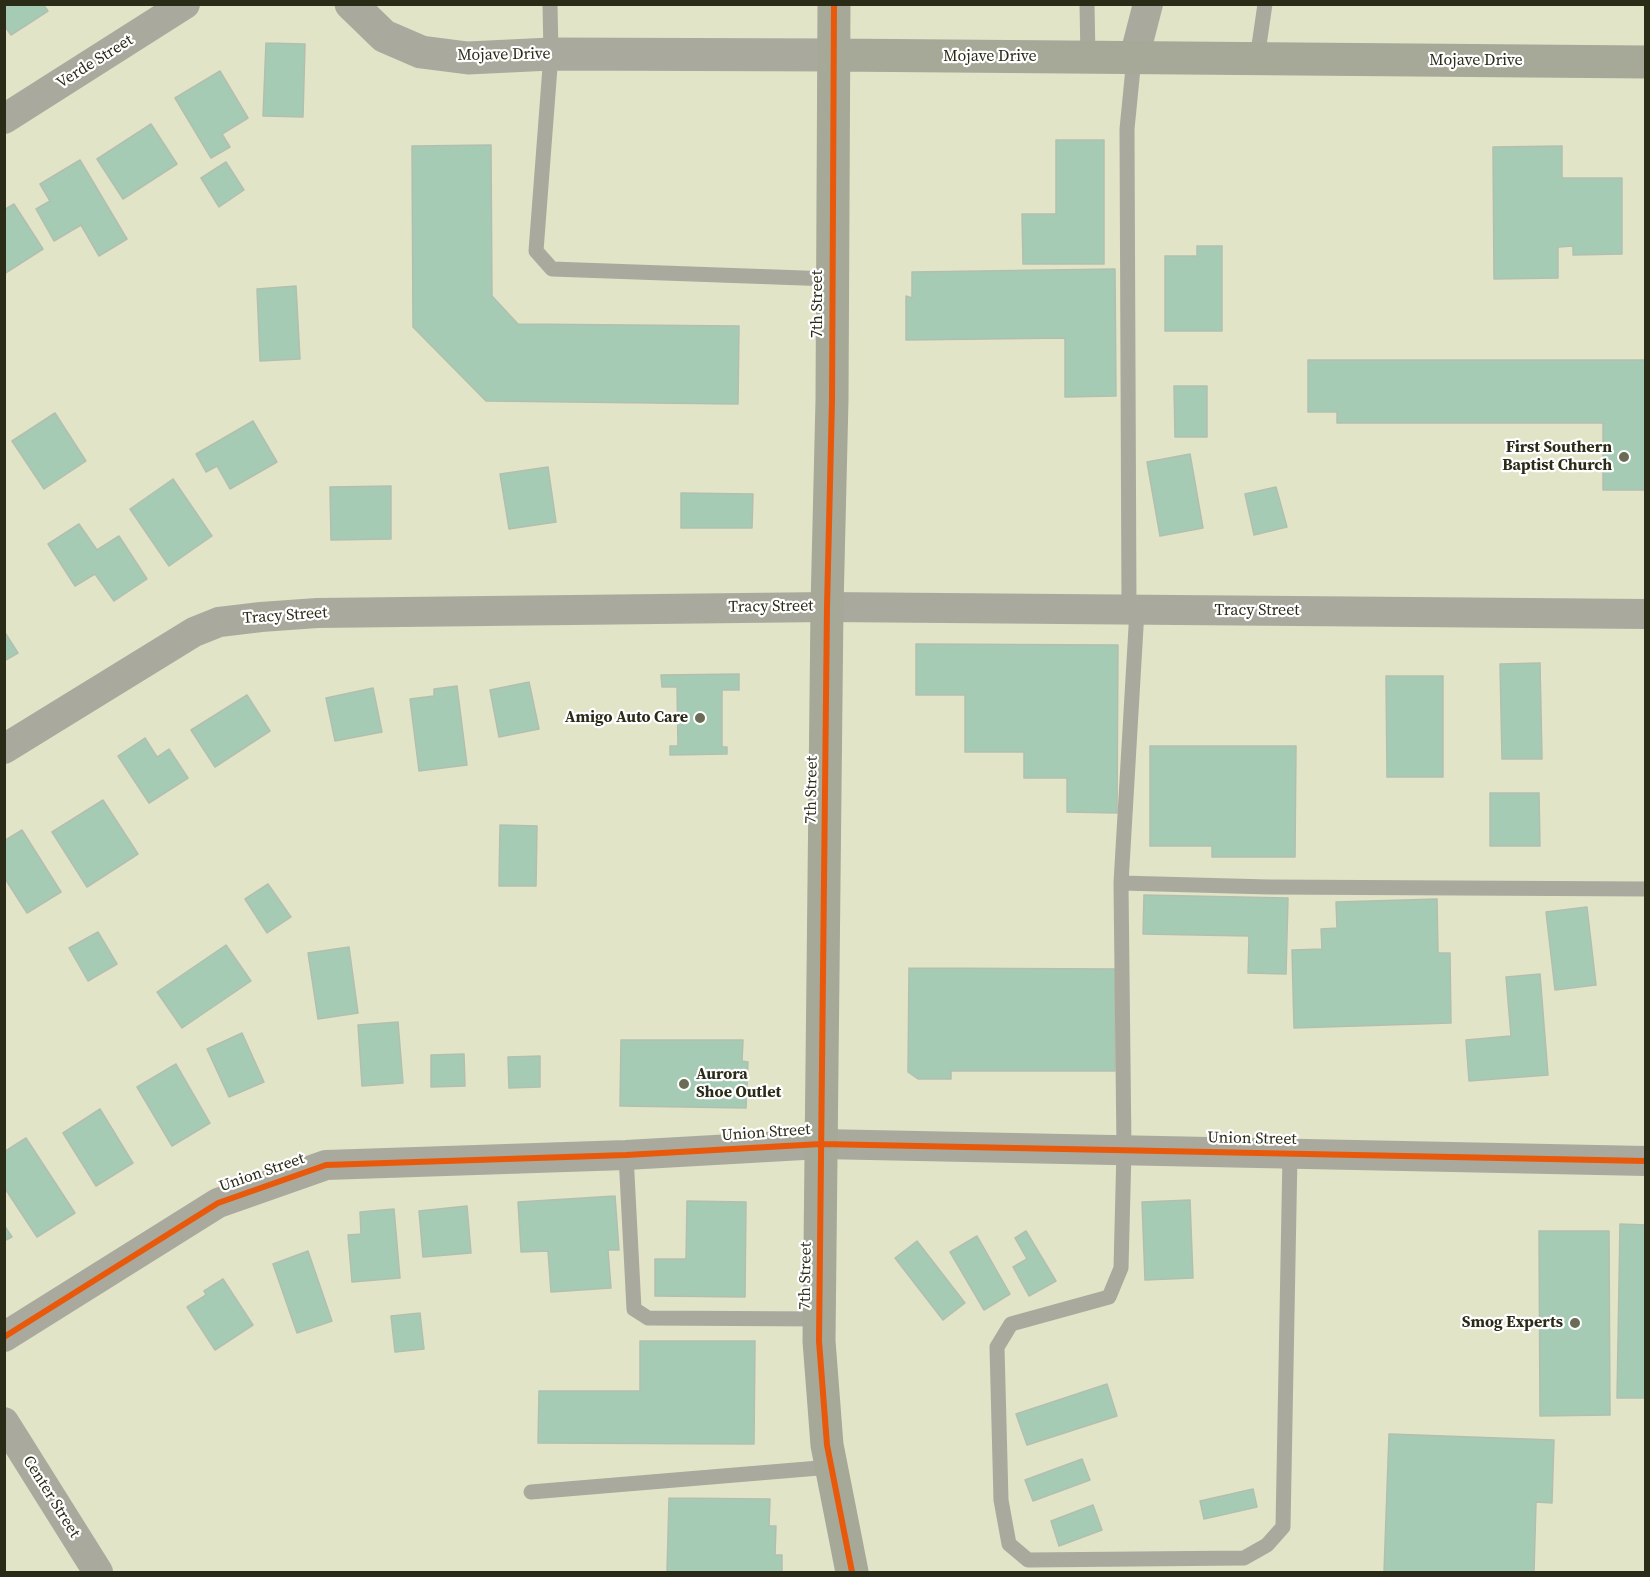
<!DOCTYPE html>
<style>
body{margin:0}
#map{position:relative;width:1650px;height:1577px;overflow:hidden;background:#e2e4c8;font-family:"Source Serif 4",serif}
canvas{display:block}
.frame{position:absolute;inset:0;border:6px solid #2b2c18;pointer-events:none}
</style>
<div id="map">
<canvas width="1650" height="1577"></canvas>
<div class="frame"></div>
</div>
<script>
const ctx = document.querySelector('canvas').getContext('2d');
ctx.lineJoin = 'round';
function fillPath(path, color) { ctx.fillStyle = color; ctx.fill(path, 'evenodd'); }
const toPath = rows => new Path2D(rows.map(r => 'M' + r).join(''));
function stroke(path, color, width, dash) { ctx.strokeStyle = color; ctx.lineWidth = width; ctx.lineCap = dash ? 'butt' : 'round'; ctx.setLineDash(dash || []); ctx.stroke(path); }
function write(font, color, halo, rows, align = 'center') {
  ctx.font = font + ' "Source Serif 4",serif'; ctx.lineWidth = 4.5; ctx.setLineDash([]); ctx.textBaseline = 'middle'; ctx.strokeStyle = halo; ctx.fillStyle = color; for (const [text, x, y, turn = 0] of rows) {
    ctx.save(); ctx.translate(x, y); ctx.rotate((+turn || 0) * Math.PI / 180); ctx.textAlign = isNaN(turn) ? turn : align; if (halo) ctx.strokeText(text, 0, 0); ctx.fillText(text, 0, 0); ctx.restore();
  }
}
const building = toPath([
 [4,4,43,4,48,11,11,35,4,25,4,4],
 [266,43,305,44,303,117,263,116,266,43],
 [220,71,248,118,222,134,230,147,211,158,175,98,220,71],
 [151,124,177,164,123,199,97,159,151,124],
 [1056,140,1104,140,1104,264,1023,264,1022,214,1056,214,1056,140],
 [491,145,492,296,518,324,739,326,738,404,486,401,413,327,412,146,491,145],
 [1562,146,1562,178,1622,178,1622,254,1573,255,1573,246,1558,247,1558,278,1494,279,1493,147,1562,146],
 [80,160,127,239,99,256,81,225,54,241,36,209,50,201,40,184,80,160],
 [226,162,244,190,219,207,201,178,226,162],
 [14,204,43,249,4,274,4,210,14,204],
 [1197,246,1222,246,1222,331,1165,331,1165,256,1197,256,1197,246],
 [1115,269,1116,396,1065,397,1065,338,906,340,906,296,912,298,912,272,1115,269],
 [296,286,300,359,260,361,257,289,296,286],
 [1308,360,1646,360,1646,490,1603,490,1603,423,1337,423,1337,412,1308,412,1308,360],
 [1174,386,1207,386,1207,437,1175,437,1174,386],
 [55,413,86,461,44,489,12,441,55,413],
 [253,421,277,462,230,489,217,466,206,472,196,454,253,421],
 [1190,454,1203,528,1160,536,1147,462,1190,454],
 [548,467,556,522,509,529,500,474,548,467],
 [173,479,212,536,169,566,130,509,173,479],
 [391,486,391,539,331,540,330,487,391,486],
 [1276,487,1287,527,1254,535,1245,494,1276,487],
 [681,493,753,494,752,528,681,528,681,493],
 [79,524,97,550,119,536,147,579,114,601,95,574,75,586,48,544,79,524],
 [4,631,18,653,4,661,4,631],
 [916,644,1118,645,1117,813,1067,812,1067,778,1024,778,1024,752,965,752,965,695,916,695,916,644],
 [1540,663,1542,759,1502,759,1500,664,1540,663],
 [739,674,739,690,722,690,722,747,727,747,727,754,670,755,670,746,678,746,677,687,662,687,661,675,739,674],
 [1386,676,1443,676,1443,777,1387,777,1386,676],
 [529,682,539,729,499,737,490,690,529,682],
 [457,686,467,765,419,771,410,699,434,696,434,689,457,686],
 [373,688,382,732,335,741,326,698,373,688],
 [247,695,270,731,215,767,191,730,247,695],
 [145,738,157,757,169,749,188,778,149,803,118,756,145,738],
 [1150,746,1296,746,1295,857,1212,857,1212,846,1150,846,1150,746],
 [1490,793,1539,793,1540,846,1490,846,1490,793],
 [103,800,138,854,87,887,52,832,103,800],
 [500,825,537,826,536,886,499,886,500,825],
 [22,830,61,892,27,913,4,877,4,841,22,830],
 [268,884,291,917,267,933,245,899,268,884],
 [1144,895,1288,898,1286,974,1248,973,1249,936,1143,934,1144,895],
 [1437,899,1438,953,1450,953,1451,1023,1294,1028,1292,950,1322,949,1321,929,1337,928,1336,902,1437,899],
 [1587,907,1596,985,1555,990,1546,912,1587,907],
 [98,932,117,964,88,981,69,948,98,932],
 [226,945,251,981,182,1028,157,992,226,945],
 [349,947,358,1013,318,1019,308,953,349,947],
 [909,968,1115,969,1115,1071,951,1071,951,1079,918,1079,908,1072,909,968],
 [1540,974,1548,1075,1469,1081,1466,1040,1511,1036,1506,977,1540,974],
 [398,1022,403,1083,362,1086,358,1025,398,1022],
 [242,1033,264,1082,229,1097,207,1049,242,1033],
 [621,1040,743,1040,742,1061,748,1062,746,1108,620,1106,621,1040],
 [464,1054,465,1086,431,1087,431,1055,464,1054],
 [540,1056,540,1087,509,1088,508,1057,540,1056],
 [176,1064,210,1123,172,1146,137,1087,176,1064],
 [100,1109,133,1163,96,1186,63,1133,100,1109],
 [26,1138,75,1213,37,1237,4,1187,4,1152,26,1138],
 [615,1196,619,1250,608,1250,611,1288,551,1292,548,1251,521,1252,518,1202,615,1196],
 [1190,1200,1193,1278,1145,1280,1142,1202,1190,1200],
 [687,1201,746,1202,745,1297,655,1296,655,1259,686,1259,687,1201],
 [467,1206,471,1253,423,1257,419,1211,467,1206],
 [394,1209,400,1278,352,1282,348,1235,361,1234,360,1212,394,1209],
 [1620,1224,1646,1225,1646,1398,1617,1398,1620,1224],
 [4,1225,12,1237,4,1241,4,1225],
 [1026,1231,1056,1281,1029,1296,1013,1267,1027,1259,1015,1238,1026,1231],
 [1539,1231,1609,1231,1610,1415,1540,1416,1539,1231],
 [977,1236,1010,1294,984,1310,950,1252,977,1236],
 [917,1241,965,1303,943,1320,895,1258,917,1241],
 [308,1251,332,1321,297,1333,273,1264,308,1251],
 [223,1279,253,1325,215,1350,187,1307,206,1295,204,1291,223,1279],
 [420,1313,424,1349,395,1352,391,1316,420,1313],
 [640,1341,755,1341,754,1444,538,1443,539,1391,640,1391,640,1341],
 [1107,1384,1117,1416,1027,1445,1016,1414,1107,1384],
 [1389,1434,1554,1440,1552,1503,1536,1502,1534,1572,1384,1572,1389,1434],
 [1082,1459,1090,1480,1033,1501,1025,1480,1082,1459],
 [1253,1489,1257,1507,1204,1519,1200,1501,1253,1489],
 [669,1498,770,1499,769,1526,776,1526,775,1555,782,1555,782,1572,667,1572,669,1498],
 [1093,1505,1102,1530,1059,1546,1051,1521,1093,1505]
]);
fillPath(building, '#a6cbb5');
stroke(building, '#b2bfae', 1.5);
stroke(toPath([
 [550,4,551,54,536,251,552,269,831,279],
 [1087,4,1088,58],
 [1257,59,1265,4],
 [1129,609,1127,129,1134,58],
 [1137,610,1121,883,1124,1150,1121,1268,1109,1297,1011,1324,997,1347,1001,1500,1009,1544,1028,1560,1244,1558,1267,1545,1283,1527,1290,1154],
 [1121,883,1269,887,1646,889],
 [626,1155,634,1309,648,1318,819,1319],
 [531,1492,831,1467]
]), '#a9aa9d', 15);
stroke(toPath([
 [1134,58,1148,4],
 [4,119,185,4],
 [4,749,194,632,219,622,261,617,317,613,827,607,1646,614],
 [4,1337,218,1203,326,1165,626,1155,821,1144,1646,1161],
 [4,1422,98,1572]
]), '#a9aa9d', 30);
stroke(toPath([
 [351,4,384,36,421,52,468,58,551,54,835,55]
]), '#a9aa9d', 33);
stroke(toPath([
 [834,4,832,400,827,607,819,1341,827,1445,852,1572],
 [835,55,1646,62]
]), '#a6a898', 33);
stroke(toPath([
 [834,4,832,400,827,607,819,1341,827,1445,852,1572],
 [4,1337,218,1203,326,1165,626,1155,821,1144,1646,1161]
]), '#e8590c', 6);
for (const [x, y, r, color] of [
 [1624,457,6,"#6b6c56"],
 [700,718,6,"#6b6c56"],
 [684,1084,6,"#6b6c56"],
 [1575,1323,6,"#6b6c56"]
]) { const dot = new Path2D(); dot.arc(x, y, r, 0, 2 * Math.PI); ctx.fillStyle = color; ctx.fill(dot); stroke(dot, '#fff', 2); }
write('16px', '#2b2c18', '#fff', [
 ["Mojave Drive",504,55,-1],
 ["Mojave Drive",990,57],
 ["Mojave Drive",1476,61],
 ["Verde Street",95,62,-32],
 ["7th Street",818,304,-90],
 ["Tracy Street",771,607,-1],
 ["Tracy Street",1257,611],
 ["Tracy Street",285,616,-4],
 ["7th Street",812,790,-89],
 ["Union Street",766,1133,-4],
 ["Union Street",1252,1139,1],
 ["Union Street",262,1173,-19],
 ["7th Street",806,1276,-89],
 ["Center Street",51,1497,58]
]);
write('bold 16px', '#2b2c18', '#fff', [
 ["First Southern",1612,448],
 ["Baptist Church",1612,466],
 ["Amigo Auto Care",688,718],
 ["Aurora",696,1075,"left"],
 ["Shoe Outlet",696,1093,"left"],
 ["Smog Experts",1563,1323]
], 'right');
</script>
